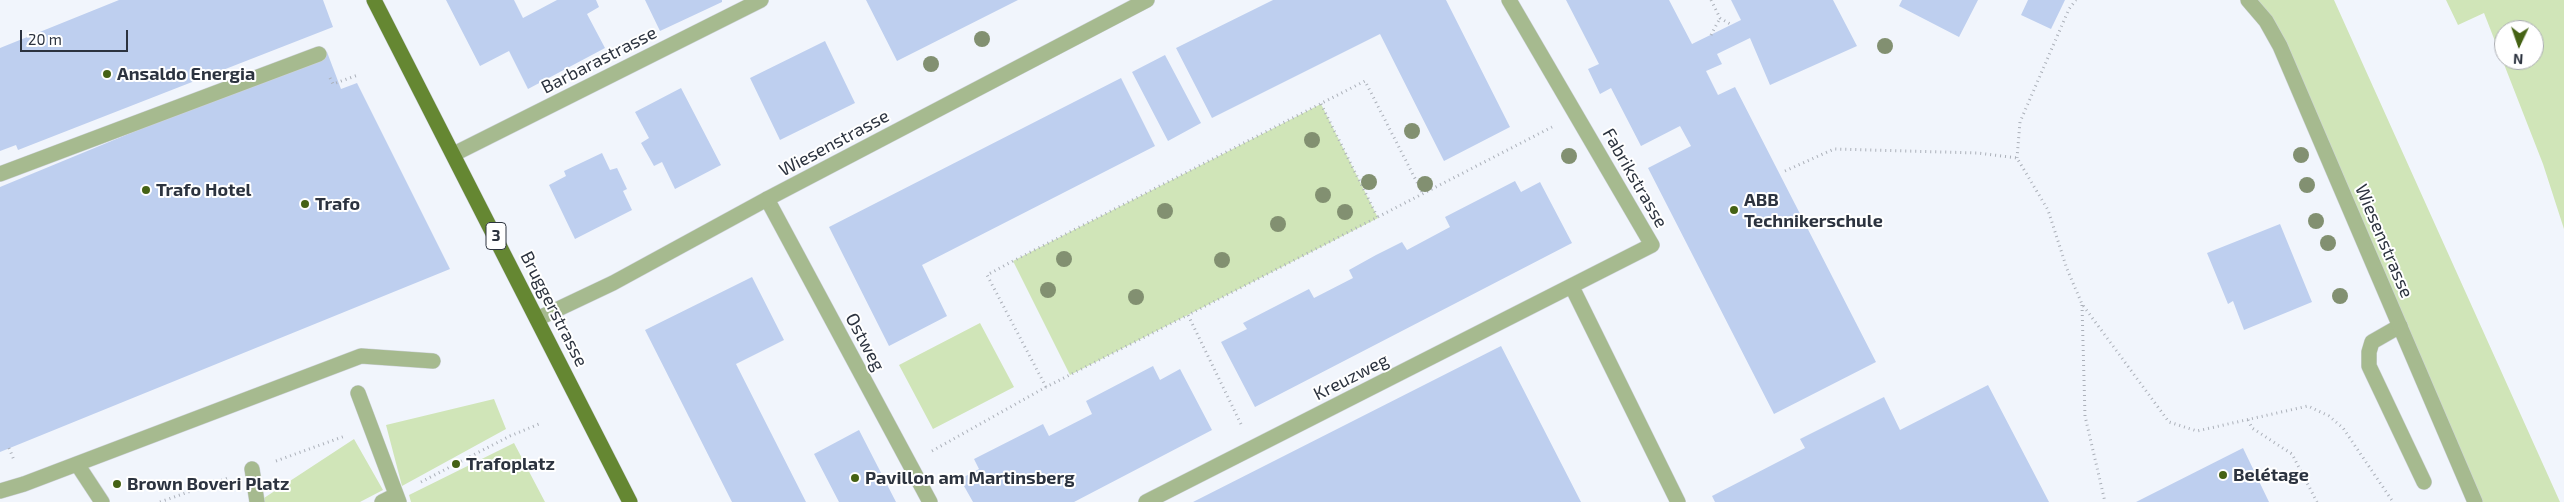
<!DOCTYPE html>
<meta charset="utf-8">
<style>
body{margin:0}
#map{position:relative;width:2564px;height:502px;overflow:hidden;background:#f1f5fc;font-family:"Exo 2",sans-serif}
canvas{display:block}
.north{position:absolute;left:2494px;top:20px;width:50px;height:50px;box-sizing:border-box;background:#fff;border:1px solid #abadb2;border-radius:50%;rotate:183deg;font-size:14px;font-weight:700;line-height:20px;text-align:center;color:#2c333f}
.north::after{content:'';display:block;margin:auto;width:18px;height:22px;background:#456214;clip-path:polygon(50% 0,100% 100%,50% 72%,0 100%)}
.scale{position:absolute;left:20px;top:30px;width:108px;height:22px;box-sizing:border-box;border:2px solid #2c333f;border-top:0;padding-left:6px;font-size:15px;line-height:18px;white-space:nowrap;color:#2c333f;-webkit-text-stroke:4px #fff;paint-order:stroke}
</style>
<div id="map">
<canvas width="2564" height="502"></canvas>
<div class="north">N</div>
<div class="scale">20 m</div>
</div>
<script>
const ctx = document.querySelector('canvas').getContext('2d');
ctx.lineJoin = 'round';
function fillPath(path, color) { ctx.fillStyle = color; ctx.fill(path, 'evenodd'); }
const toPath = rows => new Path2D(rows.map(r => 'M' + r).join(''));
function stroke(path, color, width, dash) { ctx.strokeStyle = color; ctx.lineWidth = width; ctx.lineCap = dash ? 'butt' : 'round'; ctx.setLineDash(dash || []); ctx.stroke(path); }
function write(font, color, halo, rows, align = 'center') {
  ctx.font = font + ' "Exo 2",sans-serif'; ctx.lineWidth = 4; ctx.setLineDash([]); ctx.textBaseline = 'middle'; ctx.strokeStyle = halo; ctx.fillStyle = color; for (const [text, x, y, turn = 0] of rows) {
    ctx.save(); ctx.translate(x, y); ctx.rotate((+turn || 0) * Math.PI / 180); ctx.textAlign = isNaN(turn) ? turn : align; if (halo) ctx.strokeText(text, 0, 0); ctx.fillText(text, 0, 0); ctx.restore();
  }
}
fillPath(toPath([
 [2248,0,2334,0,2560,502,2475,502,2280,46],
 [2446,0,2564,0,2564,229,2543,164,2484,13,2458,25],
 [2504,30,2534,30,2534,60,2504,60],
 [1321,104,1378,218,1070,375,1013,261],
 [980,323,1014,387,933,429,899,365],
 [494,399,506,429,402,486,386,425],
 [354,439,383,490,360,502,265,502,264,498],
 [514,443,545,502,411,502,409,495]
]), '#d0e5b8');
fillPath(toPath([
 [119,0,323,0,333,27,18,150,16,145,0,151,0,48],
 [446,0,514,0,523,18,557,0,596,0,599,7,587,14,605,48,528,89,509,51,480,66],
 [645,0,722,0,722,2,660,31],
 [866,0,1018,0,897,61],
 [1273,0,1446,0,1510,127,1444,161,1380,34,1212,118,1176,48],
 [1566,0,1669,0,1692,44,1741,20,1731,0,1833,0,1857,46,1770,85,1750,38,1717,54,1722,64,1706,71,1718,95,1735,87,1876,362,1774,414,1648,168,1691,146,1680,126,1641,146,1611,88,1600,94,1588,69,1599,64],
 [1902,0,1978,0,1959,37,1899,6],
 [2028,0,2065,0,2051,29,2021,15],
 [825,41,855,103,780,140,750,78],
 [327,52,341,89,357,83,450,269,0,452,0,187],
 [1165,55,1201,123,1168,141,1132,72],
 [1121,78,1155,146,922,265,947,316,889,346,829,227],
 [681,88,721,165,675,189,662,162,654,166,641,143,649,138,635,112],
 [602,153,610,170,617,168,627,189,623,191,632,210,575,239,549,185,566,176,564,171],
 [1515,181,1521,192,1540,182,1572,243,1255,407,1221,342,1247,329,1243,323,1309,289,1314,298,1353,278,1349,270,1376,255,1402,242,1407,250,1450,227,1445,217],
 [2280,224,2312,302,2244,330,2233,301,2228,304,2207,253],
 [752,277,784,340,736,364,806,502,732,502,645,330],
 [1501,346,1581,502,1193,502],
 [1153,366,1160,380,1180,369,1212,430,1074,502,973,502,960,479,979,469,974,459,1043,424,1049,436,1092,414,1086,401],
 [1988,385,2049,502,1715,502,1712,496,1805,448,1800,439,1884,397,1900,430],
 [859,430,896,502,839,502,814,454],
 [2243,448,2269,502,2136,502]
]), '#becfef');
const lane = toPath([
 [0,174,319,54],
 [767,199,930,502],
 [2400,326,2372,342,2369,352,2369,366,2424,482]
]);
const street = toPath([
 [2248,0,2266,21,2280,46,2475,502],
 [454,154,761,0],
 [1572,287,1678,502],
 [537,319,613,283,767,199,1147,0],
 [358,393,399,502],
 [77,464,102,502],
 [252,469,257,502],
 [0,491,24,484,361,356,433,361],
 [382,502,396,495],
 [1146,502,1652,245,1509,0]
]);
const primary = toPath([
 [374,0,630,502]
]);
stroke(lane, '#ced2da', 16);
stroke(street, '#ced2da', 16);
stroke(primary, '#ced2da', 16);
stroke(toPath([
 [1711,0,1720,18,1732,25],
 [1711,35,1720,18],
 [330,78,333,84,358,75],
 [1321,104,1378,218],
 [2017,158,2020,122,2069,9,2076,0],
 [1785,171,1834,149,1978,153,2017,158,2048,210,2067,269,2082,304,2169,422,2197,431,2308,406,2329,416,2343,428,2393,502],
 [2082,305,2085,416,2105,502],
 [1046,387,987,275,1013,261,1365,81,1423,194],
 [2248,420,2252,428,2292,454,2317,502],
 [1241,424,1188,315,1552,127],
 [9,448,14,460],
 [932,451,1046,387,1188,315],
 [276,461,345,436],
 [421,482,510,436,539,424],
 [160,502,228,478]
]), '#abb0b9', 3, [1, 4]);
stroke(lane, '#a6ba8f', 15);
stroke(street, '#a6ba8f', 15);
stroke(primary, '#658732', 15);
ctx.fillStyle = '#829071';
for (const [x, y] of [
 [982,39],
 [1885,46],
 [931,64],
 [1412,131],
 [1312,140],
 [2301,155],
 [1569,156],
 [1369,182],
 [1425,184],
 [2307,185],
 [1323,195],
 [1165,211],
 [1345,212],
 [2316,221],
 [1278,224],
 [2328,243],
 [1064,259],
 [1222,260],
 [1048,290],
 [2340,296],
 [1136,297]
]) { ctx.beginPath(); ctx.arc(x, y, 8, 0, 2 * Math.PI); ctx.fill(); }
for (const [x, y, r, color] of [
 [107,74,5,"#456214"],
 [146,190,5,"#456214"],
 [305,204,5,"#456214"],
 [1734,210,5,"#456214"],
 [456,464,5,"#456214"],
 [2223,475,5,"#456214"],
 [855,478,5,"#456214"],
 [117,484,5,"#456214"]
]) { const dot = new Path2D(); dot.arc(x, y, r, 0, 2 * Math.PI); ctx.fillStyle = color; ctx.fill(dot); stroke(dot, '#fff', 2); }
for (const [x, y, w] of [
 [496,236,20]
]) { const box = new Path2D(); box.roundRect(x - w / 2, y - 13.5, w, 27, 4); ctx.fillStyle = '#fff'; ctx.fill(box); stroke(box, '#2c333f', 1); }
write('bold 16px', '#2c333f', null, [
 ["3",496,236]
]);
write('18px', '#2c333f', '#fff', [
 ["Barbarastrasse",599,60,-27],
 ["Wiesenstrasse",834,143,-28],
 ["Fabrikstrasse",1635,178,60],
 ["Wiesenstrasse",2384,241,67],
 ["Bruggerstrasse",554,309,63],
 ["Ostweg",865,342,62],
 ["Kreuzweg",1351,377,-27]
]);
write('bold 18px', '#2c333f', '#fff', [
 ["Ansaldo Energia",117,74],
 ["Trafo Hotel",156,190],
 ["ABB",1744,200],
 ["Technikerschule",1744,221],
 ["Trafo",315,204],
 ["Trafoplatz",466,464],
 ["Belétage",2233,475],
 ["Pavillon am Martinsberg",865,478],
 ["Brown Boveri Platz",127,484]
], 'left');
</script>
